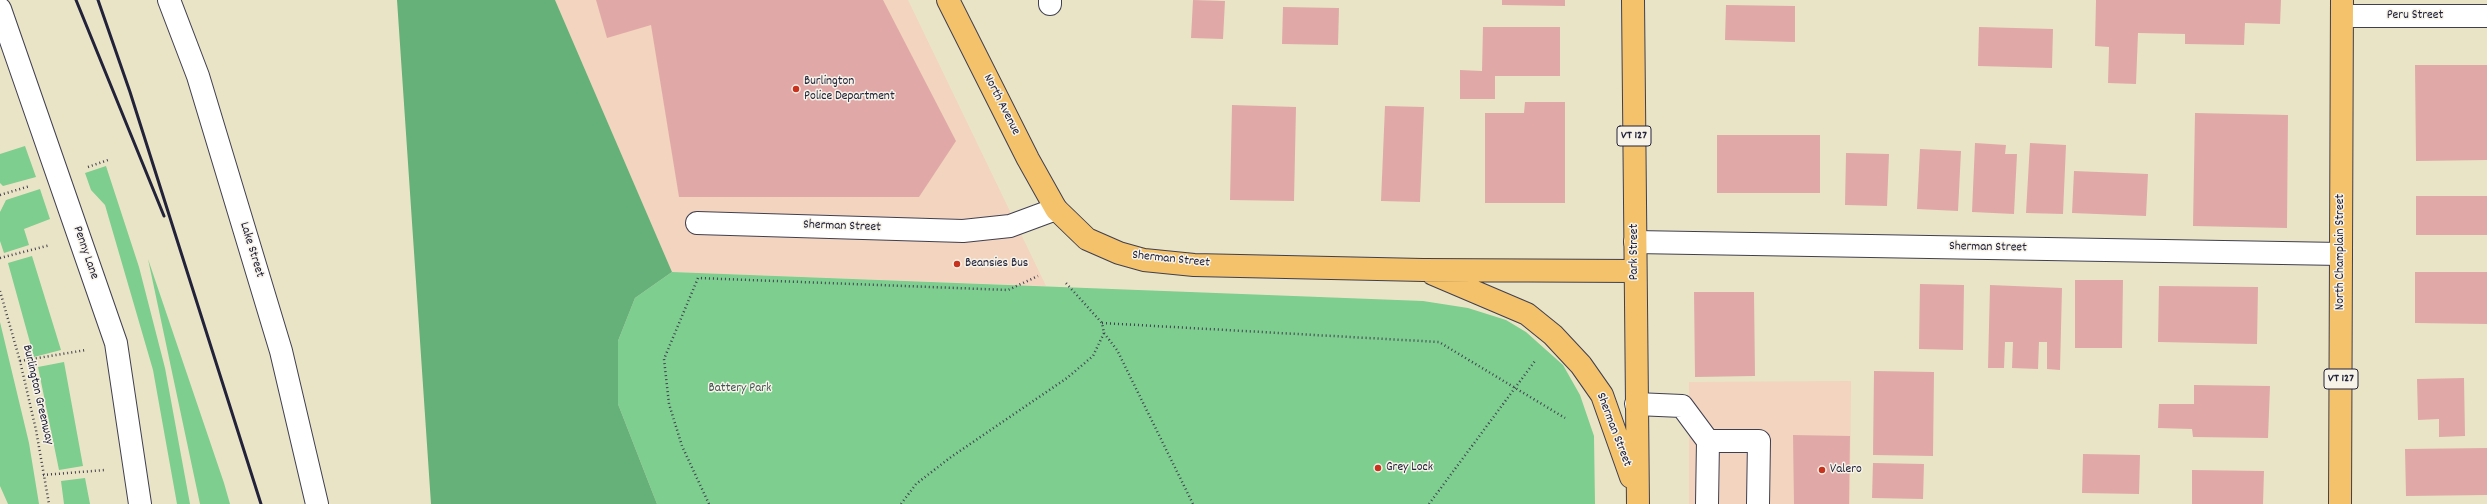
<!DOCTYPE html>
<style>
body{margin:0}
canvas{display:block;background:#e9e4c5}
</style>
<canvas width="2487" height="504"></canvas>
<script>
const ctx = document.querySelector('canvas').getContext('2d');
ctx.lineJoin = 'round';
function fillPath(path, color) { ctx.fillStyle = color; ctx.fill(path, 'evenodd'); }
const toPath = rows => new Path2D(rows.map(r => 'M' + r).join(''));
function stroke(path, color, width, dash) { ctx.strokeStyle = color; ctx.lineWidth = width; ctx.lineCap = dash ? 'butt' : 'round'; ctx.setLineDash(dash || []); ctx.stroke(path); }
function write(font, color, halo, rows, align = 'center') {
  ctx.font = font + ' Dekko,sans-serif'; ctx.lineWidth = 3; ctx.setLineDash([]); ctx.textBaseline = 'middle'; ctx.strokeStyle = halo; ctx.fillStyle = color; for (const [text, x, y, turn = 0] of rows) {
    ctx.save(); ctx.translate(x, y); ctx.rotate((+turn || 0) * Math.PI / 180); ctx.textAlign = isNaN(turn) ? turn : align; if (halo) ctx.strokeText(text, 0, 0); ctx.fillText(text, 0, 0); ctx.restore();
  }
}
fillPath(toPath([
 [555,0,908,0,1046,286,672,272],
 [1851,381,1850,504,1689,504,1689,382]
]), '#f3d4be');
fillPath(toPath([
 [25,146,36,177,3,186,0,183,0,154],
 [106,166,139,267,165,368,190,504,177,504,153,370,105,205,91,190,85,173],
 [40,189,50,219,24,229,29,245,4,253,0,241,0,212,6,200],
 [32,256,61,350,34,357,8,263],
 [148,259,224,483,230,504,200,504],
 [672,272,1423,301,1468,308,1506,320,1526,332,1563,365,1580,395,1594,436,1595,504,657,504,618,404,618,341,635,298],
 [0,322,29,443,39,504,8,504,0,486],
 [64,362,83,466,59,470,38,367],
 [85,478,90,504,64,504,61,481]
]), '#7ece8f');
fillPath(toPath([
 [397,0,555,0,672,272,635,298,618,341,618,404,657,504,431,504]
]), '#66b17a');
fillPath(toPath([
 [596,0,883,0,956,141,919,197,679,197,651,25,607,38],
 [1193,0,1225,1,1223,39,1191,38],
 [1502,0,1565,0,1565,6,1502,5],
 [2096,0,2281,0,2280,24,2245,23,2244,45,2185,44,2185,34,2138,33,2136,84,2108,83,2109,47,2095,46],
 [1726,5,1795,6,1795,42,1725,40],
 [1283,7,1339,8,1338,45,1282,44],
 [1483,27,1560,27,1560,76,1495,76,1495,99,1460,99,1460,70,1482,71],
 [1979,27,2053,29,2052,68,1978,66],
 [2415,65,2487,65,2487,160,2416,161],
 [1525,102,1565,102,1565,203,1485,203,1485,113,1524,113],
 [1232,105,1296,107,1294,201,1230,200],
 [1385,106,1424,107,1420,202,1381,201],
 [2195,113,2288,115,2287,228,2193,226],
 [1717,135,1820,135,1820,193,1717,193],
 [1975,143,2006,145,2005,154,2017,154,2014,214,1972,212],
 [2030,143,2066,145,2063,214,2026,213],
 [1920,149,1961,151,1958,211,1917,209],
 [1846,153,1889,154,1887,206,1845,205],
 [2074,171,2148,174,2146,216,2072,213],
 [2416,196,2487,196,2487,235,2416,235],
 [2415,272,2487,272,2487,324,2415,323],
 [2075,280,2123,280,2122,348,2075,348],
 [1920,284,1964,285,1963,350,1919,349],
 [1990,285,2062,288,2060,370,2047,369,2047,342,2039,342,2038,369,2012,368,2013,342,2005,342,2004,368,1988,368],
 [2159,286,2258,287,2257,344,2158,342],
 [1694,292,1754,292,1755,376,1695,377],
 [1874,371,1934,372,1933,456,1873,455],
 [2464,378,2465,436,2439,437,2439,419,2418,420,2417,379],
 [2194,385,2270,386,2268,438,2193,437,2192,429,2158,428,2159,404,2194,404],
 [1793,435,1850,436,1849,504,1794,504],
 [2487,448,2487,495,2406,496,2405,449],
 [2083,454,2140,455,2139,494,2082,493],
 [1873,463,1924,464,1923,499,1872,498],
 [2192,470,2264,471,2263,504,2192,504]
]), '#e0a9a8');
const minor = toPath([
 [169,0,198,76,281,351,317,504],
 [1050,4,1050,0],
 [0,9,116,343,140,504],
 [2342,16,2487,16],
 [697,223,963,231,1010,226,1056,209],
 [1635,242,2341,254],
 [1636,404,1682,406,1708,441,1759,441,1758,504],
 [1707,504,1708,441]
]);
const major = toPath([
 [948,0,1028,159,1056,209,1087,239,1119,253,1144,260,1194,265,1423,270,1635,271],
 [1633,0,1638,504],
 [1433,274,1527,314,1553,335,1581,365,1602,395,1631,477],
 [2340,504,2342,0]
]);
stroke(minor, '#403f50', 24);
stroke(major, '#403f50', 24);
stroke(toPath([
 [88,167,108,160],
 [0,195,30,186],
 [0,258,50,245],
 [0,291,20,361,36,430,49,504],
 [1102,323,1439,342,1565,418],
 [1104,333,1117,350,1193,504],
 [20,361,86,350],
 [43,475,105,470],
 [709,504,682,446,669,404,664,359,698,278,1008,290,1038,276],
 [901,504,916,484,951,457,1067,378,1093,356,1104,333,1102,323,1065,282],
 [1429,504,1535,361]
]), '#403f50', 2.5, [1, 3]);
stroke(minor, '#fff', 22);
stroke(major, '#f3c26a', 22);
stroke(toPath([
 [76,0,164,216],
 [98,0,130,92,261,504]
]), '#22223b', 3);
for (const [x, y, r, color] of [
 [796,89,4,"#c8321e"],
 [957,264,4,"#c8321e"],
 [1378,468,4,"#c8321e"],
 [1822,470,4,"#c8321e"]
]) { const dot = new Path2D(); dot.arc(x, y, r, 0, 2 * Math.PI); ctx.fillStyle = color; ctx.fill(dot); stroke(dot, '#f7f3e8', 1.5); }
for (const [x, y, w] of [
 [1634,136,34],
 [2341,379,34]
]) { const box = new Path2D(); box.roundRect(x - w / 2, y - 10, w, 20, 3); ctx.fillStyle = '#f7f3e8'; ctx.fill(box); stroke(box, '#22223b', 1); }
write('bold 12px', '#22223b', null, [
 ["VT 127",1634,136],
 ["VT 127",2341,379]
]);
write('13px', '#22223b', '#f7f3e8', [
 ["Peru Street",2415,16],
 ["North Avenue",1001,105,63],
 ["Sherman Street",842,227,2],
 ["Sherman Street",1988,248,1],
 ["Lake Street",251,250,73],
 ["Park Street",1635,252,-90],
 ["North Champlain Street",2341,252,-90],
 ["Penny Lane",85,253,71],
 ["Sherman Street",1171,260,6],
 ["Burlington Greenway",37,395,77],
 ["Sherman Street",1613,430,69]
]);
write('13px', '#22223b', '#f7f3e8', [
 ["Burlington",804,82],
 ["Police Department",804,97],
 ["Beansies Bus",965,264],
 ["Grey Lock",1386,468],
 ["Valero",1830,470]
], 'left');
write('13px', '#3e5654', '#f7f3e8', [
 ["Battery Park",740,389]
]);
</script>
